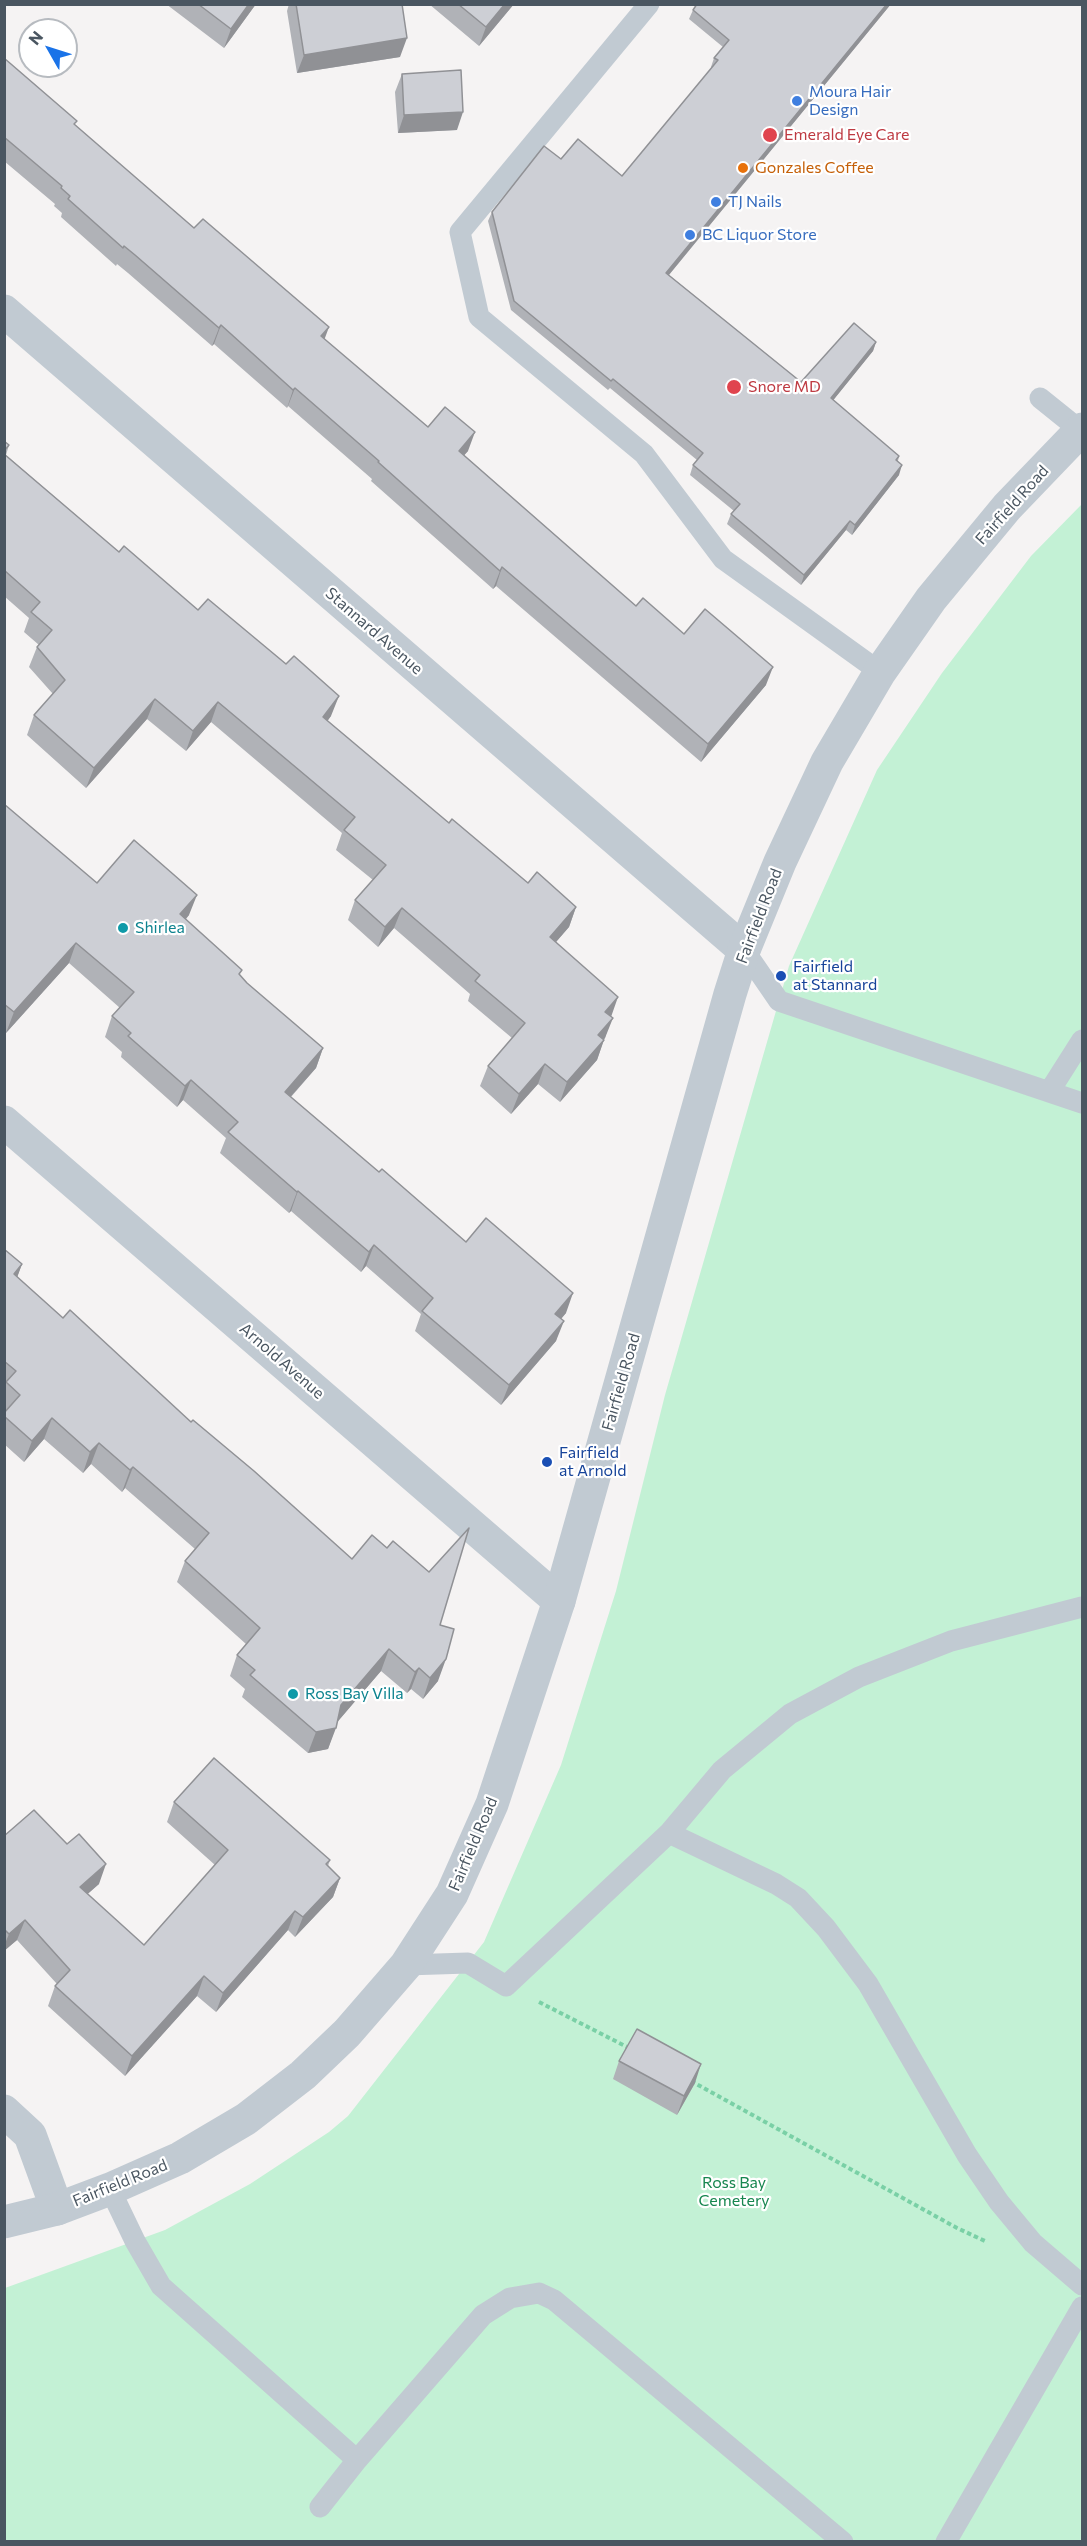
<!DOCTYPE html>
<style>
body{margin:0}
#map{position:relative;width:1087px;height:2546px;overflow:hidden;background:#f5f3f3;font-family:Commissioner,sans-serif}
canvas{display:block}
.frame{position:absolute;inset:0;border:6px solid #4a5661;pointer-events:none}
.north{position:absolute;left:18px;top:18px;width:60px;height:60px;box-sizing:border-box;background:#fff;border:2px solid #b7bbc0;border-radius:50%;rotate:309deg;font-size:16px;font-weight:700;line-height:24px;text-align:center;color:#4a5661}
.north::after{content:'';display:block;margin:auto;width:21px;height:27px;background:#1a73e8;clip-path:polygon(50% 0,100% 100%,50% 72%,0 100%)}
</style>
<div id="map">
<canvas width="1087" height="2546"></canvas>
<div class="frame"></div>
<div class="north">N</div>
</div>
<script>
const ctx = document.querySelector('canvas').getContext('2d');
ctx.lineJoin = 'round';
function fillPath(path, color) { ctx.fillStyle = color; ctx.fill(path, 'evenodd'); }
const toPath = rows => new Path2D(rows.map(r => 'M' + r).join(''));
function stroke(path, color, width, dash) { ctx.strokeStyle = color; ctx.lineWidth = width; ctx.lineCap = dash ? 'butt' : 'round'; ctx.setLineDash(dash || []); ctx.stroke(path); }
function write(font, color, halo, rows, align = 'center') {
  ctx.font = font + ' Commissioner,sans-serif'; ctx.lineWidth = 4.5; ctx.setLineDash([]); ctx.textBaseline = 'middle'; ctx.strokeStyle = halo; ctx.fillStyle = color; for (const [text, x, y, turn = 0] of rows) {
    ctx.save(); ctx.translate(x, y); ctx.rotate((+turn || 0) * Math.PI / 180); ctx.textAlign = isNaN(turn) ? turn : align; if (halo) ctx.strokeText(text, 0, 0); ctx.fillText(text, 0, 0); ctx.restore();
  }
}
fillPath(toPath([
 [1082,504,1082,2541,5,2542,5,2288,165,2230,250,2184,329,2132,348,2116,484,1942,561,1765,616,1591,665,1395,789,966,877,770,942,673,1031,556]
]), '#c3f1d5');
stroke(toPath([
 [539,2002,631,2049],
 [691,2081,957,2228,987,2242]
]), '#7ad0a6', 4, [4.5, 3]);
stroke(toPath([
 [649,4,460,232,479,317,644,454,723,559,880,672],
 [1040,398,1081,431],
 [744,950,779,1001,1082,1103],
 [1049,1092,1082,1040],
 [669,1833,776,1884,798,1898,826,1928,868,1984,967,2155,999,2202,1033,2243,1082,2285],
 [406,1965,468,1963,506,1986,669,1833,722,1770,790,1714,859,1677,951,1641,1082,1607],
 [110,2189,135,2241,161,2286,357,2460,483,2315,510,2298,539,2293,554,2300,843,2542],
 [320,2507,357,2460],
 [946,2542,1082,2307]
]), '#c1cad2', 21);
stroke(toPath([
 [4,311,744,950],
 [4,1122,559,1601],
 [4,2111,30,2135,57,2209]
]), '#c1cad2', 33);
stroke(toPath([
 [4,2222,57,2209,110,2189,180,2158,246,2119,303,2075,347,2033,406,1965,452,1894,492,1804,559,1601,730,994,744,950,780,862,827,762,880,672,931,599,1007,507,1082,429]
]), '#c1cad2', 33);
fillPath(toPath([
 [166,4,256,4,224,48],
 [289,4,402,4,400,57,297,73,287,11],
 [429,4,514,4,479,46],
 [891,4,669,275,801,382,876,342,873,351,833,400,899,456,898,461,899,475,852,535,846,530,801,585,727,524,731,514,734,511,690,475,693,465,697,460,610,388,608,390,511,310,488,221,492,212,561,159,622,176,712,68,711,67,714,58,723,47,689,19,693,10],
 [4,58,75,125,194,228,428,427,468,451,464,455,636,606,684,634,766,685,701,762,496,586,493,589,371,481,372,479,288,406,287,408,214,344,212,346,128,273,117,264,116,266,61,217,62,213,54,206,55,204,4,161],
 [402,74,457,130,398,133,395,92],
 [4,441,9,445,6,455,119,552,198,610,331,716,327,721,449,823,528,883,576,907,569,927,556,942,611,1016,605,1038,604,1039,597,1060,560,1102,538,1084,511,1114,480,1086,488,1066,512,1038,468,1001,470,994,394,928,378,947,348,920,355,900,373,880,336,850,342,833,211,722,186,751,147,719,86,788,27,735,34,715,53,694,29,667,37,647,39,645,24,632,29,618,4,596],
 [4,804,97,883,189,915,186,919,247,983,323,1048,316,1068,291,1097,379,1172,466,1242,566,1313,561,1319,556,1341,501,1405,415,1331,421,1314,366,1266,361,1272,291,1211,289,1213,220,1153,226,1138,183,1100,177,1107,121,1057,122,1052,105,1037,112,1016,120,1008,69,963,6,1033,4,1031],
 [4,1249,22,1264,17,1277,63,1318,191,1422,352,1559,440,1625,438,1681,423,1699,411,1689,407,1693,381,1671,337,1722,328,1749,308,1753,242,1697,245,1689,230,1676,237,1655,246,1644,177,1582,185,1561,195,1549,125,1488,122,1492,91,1464,83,1473,44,1439,24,1462,4,1444,4,1413,6,1411,4,1409],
 [174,1802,330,1860,328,1866,340,1878,333,1897,295,1937,288,1930,216,2012,197,1996,125,2076,48,2006,55,1986,57,1984,17,1940,4,1951,4,1836,99,1884,87,1894,144,1945,215,1865,167,1822],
 [619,2061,695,2083,677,2115,613,2079]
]), '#b0b2b7');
fillPath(toPath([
 [249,4,256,4,224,48,231,29],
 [505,4,514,4,479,46,486,27],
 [887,4,891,4,663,282,666,273],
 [407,38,400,57,297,73,304,55],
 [463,112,457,130,398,133,404,115],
 [221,325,214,344,212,346,219,328],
 [329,327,322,346,321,336],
 [876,342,873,351,827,408,831,398],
 [295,388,288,406,287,408,293,390],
 [475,432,468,451,452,469,459,451],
 [902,465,899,475,852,535,855,525],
 [850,521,846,530,801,585,804,575],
 [502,567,496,586,493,589,500,571],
 [773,667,766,685,701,762,708,744],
 [339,696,331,716,316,737,323,717],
 [155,699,147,719,86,788,94,768],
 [218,702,211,722,186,751,193,731],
 [197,895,189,915,172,935,180,914],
 [576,907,569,927,543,957,550,937],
 [402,908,394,928,378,947,385,927],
 [76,943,69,963,6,1033,14,1012],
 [618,997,611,1017,605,1012],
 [613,1018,605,1038,591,1055,598,1035],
 [604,1040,597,1060,560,1102,567,1082],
 [323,1048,316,1068,277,1112,285,1092],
 [545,1064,538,1084,511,1114,519,1094],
 [191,1080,183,1100,177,1107,185,1086],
 [298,1191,291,1211,289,1213,297,1192],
 [374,1245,366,1266,361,1272,369,1252],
 [22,1264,14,1286,14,1274],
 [573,1293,566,1313,548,1334,555,1314],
 [564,1321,556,1341,501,1405,509,1385],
 [52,1418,44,1439,24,1462,32,1441],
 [99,1443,91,1464,83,1473,90,1452],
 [133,1467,125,1488,122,1492,130,1470],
 [389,1649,381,1671,334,1726,341,1705],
 [446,1659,438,1681,423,1699,430,1678],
 [419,1668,411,1689,407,1693,415,1672],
 [336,1728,328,1749,308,1753,316,1732],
 [106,1864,99,1884,73,1907,80,1887],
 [340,1878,333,1897,295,1937,303,1917],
 [295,1911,288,1930,216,2012,223,1993],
 [25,1920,17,1940,4,1951,4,1946,9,1934],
 [204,1976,197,1996,125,2076,132,2056],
 [701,2064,695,2083,677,2115,684,2096]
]), '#909195');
const building = toPath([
 [198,4,249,4,231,29,198,4],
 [296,4,402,4,407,38,304,55,296,4],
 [458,4,505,4,486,27,458,4],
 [697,4,887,4,666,273,801,382,854,323,876,342,831,398,899,456,896,460,902,465,855,525,850,521,804,575,731,514,740,504,693,465,703,453,613,379,611,381,514,301,492,212,544,146,561,159,578,139,622,176,718,60,714,58,729,40,693,10,697,4],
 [4,58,77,121,74,124,194,228,203,219,329,327,321,336,428,427,445,407,475,432,459,451,636,606,643,598,684,634,705,609,773,667,708,744,502,567,500,571,378,462,379,461,295,388,293,390,221,325,219,328,135,255,124,246,123,248,68,199,70,196,61,188,62,186,4,137,4,58],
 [461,70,463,112,404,115,402,74,461,70],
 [4,441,9,445,4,451,4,441],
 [4,454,119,552,124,546,198,610,208,599,286,664,294,656,339,696,323,717,449,823,452,819,528,883,537,872,576,907,550,937,618,997,605,1012,613,1018,598,1035,604,1040,567,1082,545,1064,519,1094,488,1066,525,1023,475,981,480,975,402,908,385,927,355,900,386,865,344,830,355,817,218,702,193,731,155,699,94,768,34,715,65,680,37,647,52,630,31,612,40,602,4,570,4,454],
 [4,804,97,883,134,840,197,895,180,914,242,970,239,974,247,983,323,1048,285,1092,379,1172,382,1169,466,1242,486,1218,573,1293,555,1314,564,1321,509,1385,422,1311,433,1298,374,1245,369,1252,298,1191,297,1192,228,1132,238,1122,191,1080,185,1086,128,1036,131,1033,112,1016,134,992,76,943,14,1012,4,1004,4,804],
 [4,1249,22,1264,14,1274,63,1318,70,1310,191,1422,193,1420,254,1471,352,1559,372,1535,387,1548,393,1541,429,1572,469,1528,440,1625,454,1629,446,1659,430,1678,419,1668,415,1672,389,1649,341,1705,336,1728,316,1732,250,1675,255,1670,237,1655,260,1628,185,1561,209,1533,133,1467,130,1470,99,1443,90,1452,52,1418,32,1441,4,1416,4,1413,20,1395,6,1382,16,1371,4,1361,4,1249],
 [214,1758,330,1860,326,1864,340,1878,303,1917,295,1911,223,1993,204,1976,132,2056,55,1986,70,1970,25,1920,9,1934,4,1929,4,1836,34,1810,67,1844,79,1834,106,1864,80,1887,144,1945,228,1850,174,1802,214,1758],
 [637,2029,701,2064,684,2096,619,2061,637,2029]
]);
fillPath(building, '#cdcfd5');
stroke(building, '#909195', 1.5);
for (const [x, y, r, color] of [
 [797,101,6,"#3f7fe0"],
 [770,135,8,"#e0444e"],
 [743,168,6,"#e8710a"],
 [716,202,6,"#3f7fe0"],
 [690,235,6,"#3f7fe0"],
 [734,387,8,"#e0444e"],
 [123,928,6,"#0f9aa8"],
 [781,976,6,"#1a4fb4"],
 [547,1462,6,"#1a4fb4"],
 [293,1694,6,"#0f9aa8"]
]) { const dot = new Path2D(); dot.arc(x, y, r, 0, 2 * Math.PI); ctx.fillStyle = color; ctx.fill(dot); stroke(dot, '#fff', 2); }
write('16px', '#366cbe', '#fff', [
 ["Moura Hair",809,92],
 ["Design",809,110],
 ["TJ Nails",728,202],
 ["BC Liquor Store",702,235]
], 'left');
write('16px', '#be3a42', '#fff', [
 ["Emerald Eye Care",784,135],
 ["Snore MD",748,387]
], 'left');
write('16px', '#c56008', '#fff', [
 ["Gonzales Coffee",755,168]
], 'left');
write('16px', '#4a5661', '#fff', [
 ["Fairfield Road",1012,505,-48],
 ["Stannard Avenue",374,631,41],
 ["Fairfield Road",759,916,-69],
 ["Arnold Avenue",282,1361,41],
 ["Fairfield Road",621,1382,-74],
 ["Fairfield Road",473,1844,-67],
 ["Fairfield Road",120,2183,-22]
]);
write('16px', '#0d838f', '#fff', [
 ["Shirlea",135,928],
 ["Ross Bay Villa",305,1694]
], 'left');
write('16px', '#164399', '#fff', [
 ["Fairfield",793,967],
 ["at Stannard",793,985],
 ["Fairfield",559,1453],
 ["at Arnold",559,1471]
], 'left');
write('16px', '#17864f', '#fff', [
 ["Ross Bay",734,2183],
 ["Cemetery",734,2201]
]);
</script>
